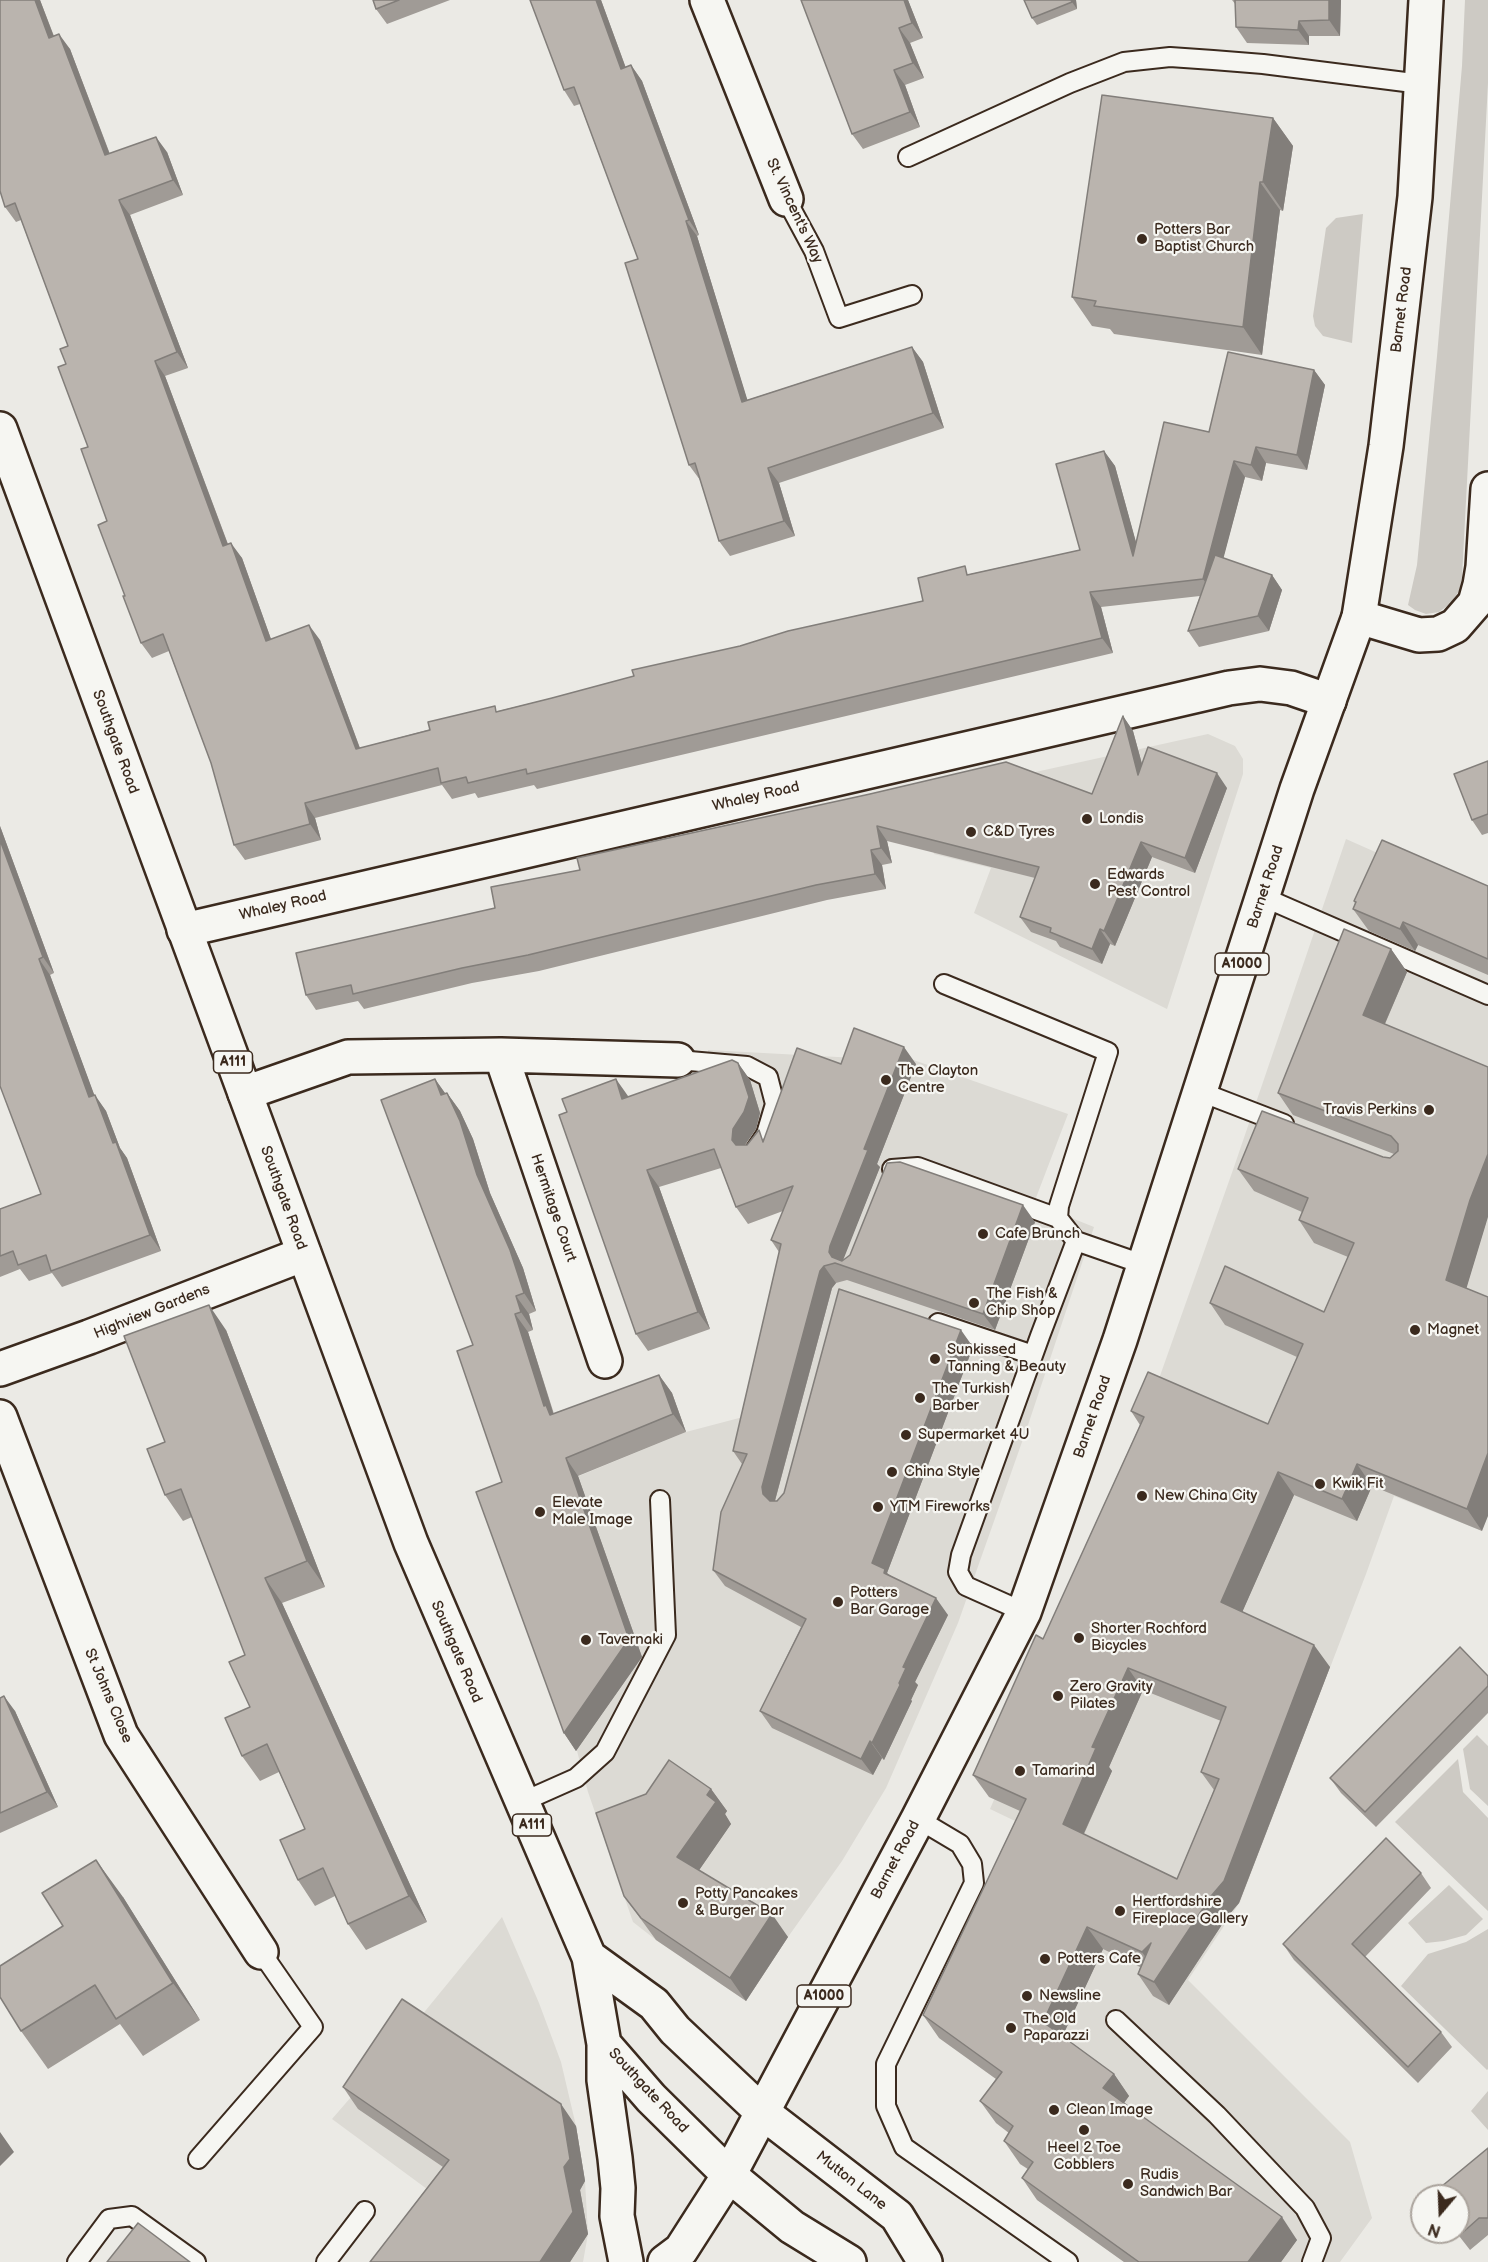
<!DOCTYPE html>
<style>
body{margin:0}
#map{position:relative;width:1488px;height:2262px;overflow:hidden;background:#ebeae5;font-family:"Balsamiq Sans",sans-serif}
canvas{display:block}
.north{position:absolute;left:1410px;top:2184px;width:60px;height:60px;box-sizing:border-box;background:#f6f6f2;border:2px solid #aba49d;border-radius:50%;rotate:199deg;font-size:16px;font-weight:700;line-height:24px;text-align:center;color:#3b2a1e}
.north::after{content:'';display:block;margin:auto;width:21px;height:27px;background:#3b2a1e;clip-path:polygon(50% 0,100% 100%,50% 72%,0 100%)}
</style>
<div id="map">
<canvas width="1488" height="2262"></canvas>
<div class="north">N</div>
</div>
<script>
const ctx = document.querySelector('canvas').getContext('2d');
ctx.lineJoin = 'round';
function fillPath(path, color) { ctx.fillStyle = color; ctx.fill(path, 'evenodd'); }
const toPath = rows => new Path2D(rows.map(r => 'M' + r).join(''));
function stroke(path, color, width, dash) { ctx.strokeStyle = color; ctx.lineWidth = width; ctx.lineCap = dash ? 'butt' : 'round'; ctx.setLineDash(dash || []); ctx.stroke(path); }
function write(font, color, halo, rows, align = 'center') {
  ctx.font = font + ' "Balsamiq Sans",sans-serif'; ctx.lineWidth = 4.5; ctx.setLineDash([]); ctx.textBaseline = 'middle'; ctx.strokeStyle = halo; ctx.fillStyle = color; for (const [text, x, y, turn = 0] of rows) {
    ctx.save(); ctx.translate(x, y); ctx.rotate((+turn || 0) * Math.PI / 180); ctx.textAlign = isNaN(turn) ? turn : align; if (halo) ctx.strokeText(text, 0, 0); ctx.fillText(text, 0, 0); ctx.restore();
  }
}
fillPath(toPath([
 [1208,734,1235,746,1243,759,1243,774,1167,1009,974,913,991,868,934,854,922,797],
 [1346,839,1488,902,1488,1516,1482,1531,1394,1496,1366,1574,1240,1902,1188,1980,1350,2142,1372,2218,1340,2262,1124,2262,1037,2200,1048,2184,1020,2164,1028,2149,996,2123,1017,2094,939,2038,1036,1831,990,1809,1098,1559,1144,1421,1234,1167],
 [862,1042,1068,1114,1034,1203,1094,1227,1028,1425,958,1623,886,1788,842,1861,788,1937,746,2001,656,1940,633,1922,588,1792,577,1751,562,1483,686,1432,743,1417,795,1216,782,1211,768,1175,734,1187,707,1084,708,1050,856,1058],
 [502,1917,539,2003,561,2062,576,2126,585,2181,588,2234,583,2262,526,2262,332,2119,417,2021]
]), '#dcdad4');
fillPath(toPath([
 [1465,0,1488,0,1488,83,1462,577,1459,591,1451,603,1439,612,1426,614,1415,610,1408,605,1417,565,1437,356,1462,66],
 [1363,214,1352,343,1323,336,1315,326,1313,316,1326,228,1336,218],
 [1477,1735,1488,1746,1488,1806,1470,1789,1463,1749],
 [1458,1759,1463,1792,1488,1818,1488,1911,1395,1822],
 [1449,1885,1483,1919,1466,1935,1444,1941,1426,1943,1408,1923],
 [1488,1929,1488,2069,1487,2070,1401,1986,1428,1954,1466,1942],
 [1488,2091,1488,2130,1471,2111]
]), '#cdcac4');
const service = toPath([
 [908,157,1070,83,1124,62,1170,57,1213,60,1263,64,1421,84],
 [786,199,814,251,839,318,912,295],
 [1263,897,1488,995],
 [944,984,1108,1052,1059,1206,1058,1218,1076,1241],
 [678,1060,747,1066,768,1077,775,1104,766,1134,754,1152],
 [1201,1092,1284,1124],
 [892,1169,918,1167,1058,1218],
 [938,1323,1033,1355],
 [1024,1612,966,1586,958,1572,961,1555,1040,1336,1076,1241,1145,1265],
 [522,1802,576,1778,605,1752,666,1635,660,1500],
 [918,1819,960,1844,972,1864,974,1883,886,2064,886,2106,904,2147,1068,2262],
 [1116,2020,1217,2115,1305,2208,1321,2238,1312,2262],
 [198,2159,313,2027,261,1952],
 [77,2262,109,2219,132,2216,196,2262],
 [326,2262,365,2211]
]);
const minor = toPath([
 [707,0,786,199],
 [1359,617,1419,635,1438,634,1455,626,1475,603,1480,585,1483,567,1488,489],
 [184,930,1229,688,1260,684,1291,688,1329,701],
 [501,1055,678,1060],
 [245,1093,348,1057,501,1055,605,1361],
 [0,1369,89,1337,304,1254],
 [0,1417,121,1735,261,1952]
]);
const secondary = toPath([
 [762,2112,897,2216,925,2262],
 [729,2175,792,2227,849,2262]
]);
const primary = toPath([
 [0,429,411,1543,589,1957,604,2044,651,2098,729,2175],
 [589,1957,654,2004,675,2030,762,2112],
 [604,2044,604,2080,615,2158,618,2188,617,2216,626,2262],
 [665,2262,681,2250,729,2175,918,1819,1024,1612,1120,1340,1297,789,1359,617,1386,446,1415,197,1426,0]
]);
stroke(service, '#3b2a1e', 22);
stroke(minor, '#3b2a1e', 38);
stroke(secondary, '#3b2a1e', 38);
stroke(primary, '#3b2a1e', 38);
stroke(service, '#f6f6f2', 18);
stroke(minor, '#f6f6f2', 33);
stroke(secondary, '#f6f6f2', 33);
stroke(primary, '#f6f6f2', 33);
fillPath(toPath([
 [0,0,40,0,54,36,70,49,110,154,167,152,183,195,130,215,188,368,165,376,228,544,242,558,271,639,320,640,360,748,498,711,552,698,634,676,740,646,923,601,970,574,1080,550,1104,451,1115,466,1136,543,1209,432,1314,370,1325,385,1307,470,1266,463,1262,481,1245,477,1223,558,1272,575,1282,590,1269,631,1199,647,1188,631,1200,596,1101,607,1113,653,537,789,534,785,478,798,475,793,452,799,442,785,315,818,321,840,245,860,234,845,211,763,169,651,152,658,141,643,125,596,88,447,66,364,68,346,21,220,16,222,5,207],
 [373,0,450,0,387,24,376,9],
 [530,0,601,0,626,68,631,65,642,81,699,235,697,236,747,400,912,347,923,362,944,428,779,483,795,536,730,556,719,541,700,480,689,465,638,259,580,104,574,106,564,90],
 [801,0,908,0,923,38,910,43,924,78,905,85,920,127,863,149,852,134],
 [1024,0,1076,0,1077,9,1037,25,1032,18],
 [1232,0,1341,0,1340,36,1309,36,1309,45,1247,43,1236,27,1236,5],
 [1273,118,1293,146,1283,211,1280,210,1262,355,1114,334,1110,329,1092,326,1072,297],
 [1123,716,1133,731,1142,764,1227,788,1195,873,1152,857,1115,946,1110,944,1102,964,1060,947,1056,941,1031,932,1020,917,1035,878,887,841,892,863,882,865,886,889,827,900,539,971,472,983,364,1009,358,1001,316,1010,306,995,580,870,1092,794],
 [1488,761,1488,833,1482,835,1472,820],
 [0,826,54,973,50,975,94,1095,106,1111,120,1148,127,1158,161,1251,62,1287,52,1273,29,1281,20,1269,0,1277,0,1209,41,1194],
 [1488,886,1488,975,1418,945,1415,951,1369,931,1353,909,1355,903,1354,901],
 [1391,949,1407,972,1385,1024,1486,1222,1466,1288,1482,1531,1372,1486,1357,1521,1294,1495,1242,1612,1330,1667,1239,1903,1227,1917,1169,2005,1153,1996,1138,1974,1140,1967,1103,1949,1062,2036,1114,2074,1129,2096,1124,2103,1297,2240,1281,2262,1124,2262,1037,2200,1022,2178,1028,2169,1020,2164,1004,2141,1009,2133,996,2123,980,2101,996,2079,939,2038,923,2015,1020,1811,989,1797,973,1775,1043,1639,1140,1425,1131,1411,1268,1424,1297,1357,1225,1325,1210,1303,1324,1312,1348,1257,1314,1243,1299,1220,1302,1212,1254,1191,1238,1169,1383,1157,1390,1158,1394,1154,1293,1115,1278,1093],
 [1143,1690,1221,1721,1201,1772,1214,1790,1177,1879,1084,1834,1112,1771,1109,1767],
 [738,1063,750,1080,760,1113,756,1129,745,1145,747,1145,765,1138,841,1064,916,1064,877,1164,880,1167,842,1261,1035,1222,995,1330,847,1280,836,1283,832,1288,775,1501,777,1501,973,1347,887,1573,948,1615,915,1682,918,1685,911,1700,912,1701,884,1760,882,1758,873,1775,772,1728,760,1711,801,1627,725,1586,713,1570,742,1464,733,1451,779,1252,771,1240,783,1211,748,1224,736,1207,721,1168,659,1187,710,1329,648,1351,636,1334,567,1112,628,1097],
 [435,1079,445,1093,447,1093,460,1111,473,1139,490,1193,523,1268,536,1311,529,1314,533,1330,528,1332,554,1414,659,1375,672,1393,686,1432,578,1476,642,1657,576,1751,564,1733,502,1482,473,1345],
 [226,1330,325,1587,282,1603,427,1922,366,1950,348,1924,335,1896,315,1906,298,1880,305,1829,279,1772,260,1781,242,1756,250,1707,245,1655,192,1517,183,1521,165,1495,165,1442],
 [1488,1676,1488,1713,1376,1827,1341,1793,1330,1778],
 [0,1698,15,1711,58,1807,0,1833],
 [711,1789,727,1811,725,1814,731,1824,699,1870,788,1937,746,2001,656,1940,624,1896],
 [1421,1873,1431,1888,1365,1957,1441,2032,1452,2047,1418,2083,1294,1960,1283,1944],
 [123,1897,200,2020,143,2056,120,2024,48,2069,21,2031],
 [343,2087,576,2126,585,2181,580,2190,588,2234,570,2262,370,2262,443,2167,358,2109],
 [1488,2148,1488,2235,1470,2250,1456,2232,1458,2232]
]), '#a09b96');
fillPath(toPath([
 [35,0,40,0,60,53,49,38],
 [596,0,601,0,632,85,621,69],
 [904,0,908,0,923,38,912,23],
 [1071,0,1076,0,1077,9,1072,2],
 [1329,0,1341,0,1340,36,1329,20],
 [1299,21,1309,36,1309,45,1298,30],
 [899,28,910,43,924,78,913,63],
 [59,34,70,49,116,171,105,155],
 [631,65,642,81,699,235,689,220],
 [894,70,905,85,920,127,910,112],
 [1273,118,1293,146,1283,211,1263,182],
 [156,137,167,152,183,195,173,180],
 [1260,182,1280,210,1262,355,1243,327],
 [119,200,130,215,188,368,177,352],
 [686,221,697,236,753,418,742,402],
 [912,347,923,362,944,428,933,413],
 [155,361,165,376,234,561,223,546],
 [1314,370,1325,385,1307,470,1297,455],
 [1256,447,1266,463,1262,481,1251,465],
 [1104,451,1115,466,1144,571,1133,556],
 [1234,461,1245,477,1214,594,1203,579],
 [768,468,779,483,795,536,784,521],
 [231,543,242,558,277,656,266,641],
 [1272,575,1282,590,1269,631,1258,616],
 [1090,592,1101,607,1113,653,1102,638],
 [309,625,320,640,366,765,356,749],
 [1123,716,1133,731,1149,790,1138,775],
 [1217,773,1227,788,1195,873,1185,858],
 [305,803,315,818,321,840,310,824],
 [0,826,54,973,43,957,0,840],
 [877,826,887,841,892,863,881,848],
 [1141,842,1152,857,1115,946,1104,931],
 [871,850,882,865,886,889,875,874],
 [1403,922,1418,945,1415,951,1400,929],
 [1100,929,1110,944,1102,964,1092,949],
 [1391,949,1407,972,1379,1037,1363,1015],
 [39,959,50,975,101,1113,89,1097],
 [904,1047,916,1064,877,1164,880,1167,842,1263,832,1257,829,1252,830,1246,864,1149],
 [738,1063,750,1080,760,1113,756,1129,744,1146,744,1156,732,1140],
 [435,1079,447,1096,441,1095],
 [616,1079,628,1096,634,1116,622,1099],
 [447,1093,460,1111,473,1139,490,1193,523,1268,536,1311,524,1293,477,1175],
 [95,1095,106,1111,120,1148,127,1158,161,1251,150,1235],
 [1488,1154,1488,1217,1462,1303,1446,1280,1470,1200],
 [647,1170,659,1187,710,1329,698,1312],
 [1023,1205,1035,1222,995,1330,983,1314],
 [824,1266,836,1283,832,1288,774,1504,774,1510,763,1494,762,1487,820,1271],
 [516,1296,529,1314,533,1330,521,1312],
 [209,1305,226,1330,325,1587,307,1561],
 [515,1314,528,1332,554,1416,563,1433,544,1406],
 [961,1330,973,1347,887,1573,897,1586,872,1563],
 [659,1375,672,1393,686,1432,673,1414],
 [1488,1453,1488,1516,1482,1531,1467,1509],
 [566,1458,578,1476,642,1657,576,1751,564,1733],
 [1357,1464,1372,1486,1357,1521,1342,1499],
 [1278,1472,1294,1495,1237,1624,1221,1602],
 [265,1578,282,1603,427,1922,409,1896],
 [936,1598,948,1615,915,1682,918,1685,911,1700,912,1701,884,1760,872,1743,899,1683,903,1667],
 [1314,1645,1330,1667,1239,1903,1227,1917,1169,2005,1154,1982,1158,1975,1142,1952],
 [1128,1668,1143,1690,1109,1767,1112,1771,1078,1846,1063,1824,1092,1747],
 [4,1696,15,1711,58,1807,47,1792],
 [870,1741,882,1758,873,1775,861,1759],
 [711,1789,727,1811,725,1814,731,1824,693,1879,677,1857,707,1795],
 [96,1860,123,1897,200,2020,173,1983],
 [772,1914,788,1937,746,2001,730,1978],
 [1087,1927,1103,1949,1059,2044,1043,2022],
 [1114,2074,1129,2096,1119,2110,1103,2088],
 [561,2104,576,2126,585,2181,580,2190,588,2234,570,2262,540,2262,564,2167],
 [0,2132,14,2152,0,2166],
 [1282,2217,1297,2240,1281,2262,1248,2262]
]), '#827e7a');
const building = toPath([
 [0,0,35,0,49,38,59,34,105,155,156,137,173,180,119,200,177,352,155,361,223,546,231,543,266,641,309,625,356,749,430,730,428,722,495,706,496,712,552,698,634,676,632,670,740,646,788,631,923,601,918,578,965,566,967,575,1080,550,1056,464,1104,451,1133,556,1164,422,1209,432,1228,352,1314,370,1297,455,1256,447,1251,465,1234,461,1203,579,1090,592,1102,638,527,774,526,769,468,783,466,777,441,783,438,768,305,803,310,824,234,845,211,763,163,634,141,643,123,596,125,596,98,525,107,521,81,449,88,447,58,367,66,364,60,349,68,346,15,203,5,207,0,191,0,0],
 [373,0,399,0,376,9,373,0],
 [530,0,596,0,621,69,631,65,689,220,686,221,742,402,912,347,933,413,768,468,784,521,719,541,695,463,689,465,625,263,638,259,574,87,564,90,530,0],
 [801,0,904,0,912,23,899,28,913,63,894,70,910,112,852,134,801,0],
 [1024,0,1071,0,1072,2,1032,18,1024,0],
 [1235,0,1329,0,1329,20,1299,21,1298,30,1236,27,1235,0],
 [1102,95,1273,118,1263,182,1260,182,1243,327,1094,306,1096,301,1072,297,1102,95],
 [1215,555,1272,575,1258,616,1188,631,1215,555],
 [1123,716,1138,775,1148,747,1217,773,1185,858,1141,842,1104,931,1100,929,1092,949,1050,932,1051,928,1020,917,1039,867,877,826,881,848,871,850,875,874,816,885,528,955,462,968,353,994,351,985,306,995,296,953,495,908,491,887,580,870,577,858,870,794,1006,762,1092,794,1123,716],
 [1488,761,1488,814,1472,820,1454,774,1488,761],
 [0,840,43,957,39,959,89,1097,95,1095,113,1143,116,1142,150,1235,51,1271,46,1255,18,1265,13,1251,0,1256,0,1209,41,1194,0,1086,0,840],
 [1382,840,1488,886,1488,959,1403,922,1400,929,1353,909,1356,902,1354,901,1382,840],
 [1344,929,1391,949,1363,1015,1488,1067,1488,1154,1470,1200,1446,1280,1488,1297,1488,1453,1467,1509,1357,1464,1342,1499,1278,1472,1221,1602,1314,1645,1224,1881,1212,1895,1154,1982,1138,1974,1151,1943,1142,1952,1087,1927,1043,2022,1114,2074,1103,2088,1282,2217,1248,2262,1139,2262,1022,2178,1033,2162,1004,2141,1013,2126,980,2101,1002,2072,923,2015,1026,1799,973,1775,1036,1635,1043,1639,1144,1417,1131,1411,1148,1372,1268,1424,1303,1344,1210,1303,1225,1266,1324,1312,1354,1243,1299,1220,1308,1198,1238,1169,1262,1111,1383,1157,1390,1158,1398,1151,1398,1144,1391,1136,1278,1093,1344,929],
 [1128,1668,1226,1707,1201,1772,1219,1779,1177,1879,1063,1824,1096,1748,1092,1747,1128,1668],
 [854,1028,904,1047,864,1149,868,1150,830,1246,829,1252,832,1257,842,1261,850,1255,887,1163,900,1162,1023,1205,983,1314,835,1263,824,1266,820,1271,762,1487,763,1494,770,1501,777,1501,784,1493,839,1289,961,1330,872,1563,885,1569,884,1573,936,1598,903,1667,906,1668,899,1683,900,1685,872,1743,870,1741,861,1759,760,1711,806,1619,713,1570,721,1512,747,1454,733,1451,781,1244,771,1240,793,1186,736,1207,714,1149,647,1170,698,1312,636,1334,559,1115,567,1112,562,1099,616,1079,622,1099,732,1060,738,1063,749,1097,744,1112,733,1129,732,1140,736,1145,747,1145,759,1130,763,1142,797,1048,841,1064,854,1028],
 [435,1079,441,1095,447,1093,460,1121,477,1175,510,1250,524,1293,516,1296,521,1312,515,1314,544,1406,546,1405,550,1415,659,1375,673,1414,566,1458,629,1639,564,1733,476,1492,502,1482,457,1351,473,1345,381,1100,435,1079],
 [209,1305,307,1561,265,1578,409,1896,348,1924,323,1868,298,1880,280,1840,305,1829,267,1744,242,1756,225,1718,250,1707,229,1662,245,1655,181,1489,165,1495,147,1449,165,1442,124,1336,209,1305],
 [1460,1647,1488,1676,1488,1686,1365,1812,1330,1778,1460,1647],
 [4,1696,47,1792,0,1813,0,1698,4,1696],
 [669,1760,711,1789,707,1795,716,1802,677,1857,772,1914,730,1978,641,1918,624,1896,596,1813,646,1794,669,1760],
 [1386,1838,1421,1873,1352,1944,1441,2032,1408,2067,1283,1944,1386,1838],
 [96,1860,173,1983,116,2019,95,1985,21,2031,0,1997,0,1966,63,1926,42,1893,96,1860],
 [402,1999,561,2104,570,2159,564,2167,573,2212,540,2262,370,2262,449,2160,343,2087,402,1999],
 [1488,2148,1488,2218,1479,2218,1460,2235,1457,2232,1458,2196,1430,2196,1488,2148],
 [138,2223,190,2262,107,2262,138,2223]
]);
fillPath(building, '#bab4ae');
stroke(building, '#827e7a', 1.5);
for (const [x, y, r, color] of [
 [1142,239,6,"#3b2a1e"],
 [1087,819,6,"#3b2a1e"],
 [971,832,6,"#3b2a1e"],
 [1095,884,6,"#3b2a1e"],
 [886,1080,6,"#3b2a1e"],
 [1429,1110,6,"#3b2a1e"],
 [983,1234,6,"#3b2a1e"],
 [974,1303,6,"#3b2a1e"],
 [1415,1330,6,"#3b2a1e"],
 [935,1359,6,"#3b2a1e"],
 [920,1398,6,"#3b2a1e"],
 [906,1435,6,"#3b2a1e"],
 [892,1472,6,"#3b2a1e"],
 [1320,1484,6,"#3b2a1e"],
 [1142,1496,6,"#3b2a1e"],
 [878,1507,6,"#3b2a1e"],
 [540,1512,6,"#3b2a1e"],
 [838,1602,6,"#3b2a1e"],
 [1079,1638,6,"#3b2a1e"],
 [586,1640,6,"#3b2a1e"],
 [1058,1696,6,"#3b2a1e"],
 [1020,1771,6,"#3b2a1e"],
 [683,1903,6,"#3b2a1e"],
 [1120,1911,6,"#3b2a1e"],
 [1045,1959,6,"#3b2a1e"],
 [1027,1996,6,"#3b2a1e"],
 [1011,2028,6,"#3b2a1e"],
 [1054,2110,6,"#3b2a1e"],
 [1084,2130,6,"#3b2a1e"],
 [1128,2184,6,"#3b2a1e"]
]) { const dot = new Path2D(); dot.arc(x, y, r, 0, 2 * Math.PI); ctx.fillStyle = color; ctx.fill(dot); stroke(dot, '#f6f6f2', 2); }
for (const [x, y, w] of [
 [1242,964,54],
 [233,1062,39],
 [532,1825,39],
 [824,1996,54]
]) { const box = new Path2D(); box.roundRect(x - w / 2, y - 11, w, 22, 4.5); ctx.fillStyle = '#f6f6f2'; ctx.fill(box); stroke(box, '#3b2a1e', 1.5); }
write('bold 14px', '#3b2a1e', null, [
 ["A1000",1242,964],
 ["A111",233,1062],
 ["A111",532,1825],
 ["A1000",824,1996]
]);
write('15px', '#3b2a1e', '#f6f6f2', [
 ["St. Vincent's Way",794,211,65],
 ["Barnet Road",1402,310,-83],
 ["Southgate Road",115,742,70],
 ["Whaley Road",756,797,-13],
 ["Barnet Road",1266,887,-72],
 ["Whaley Road",283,906,-13],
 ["Southgate Road",283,1198,70],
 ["Hermitage Court",553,1208,71],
 ["Highview Gardens",152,1312,-22],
 ["Barnet Road",1093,1417,-71],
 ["Southgate Road",456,1652,67],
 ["St Johns Close",108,1696,67],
 ["Barnet Road",896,1860,-62],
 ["Southgate Road",648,2091,47],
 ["Mutton Lane",851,2181,38]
]);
write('15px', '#3b2a1e', '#f6f6f2', [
 ["Potters Bar",1154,230],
 ["Baptist Church",1154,247],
 ["Londis",1099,819],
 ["C&D Tyres",983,832],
 ["Edwards",1107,875],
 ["Pest Control",1107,892],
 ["The Clayton",898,1071],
 ["Centre",898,1088],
 ["Travis Perkins",1417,1110,"right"],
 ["Cafe Brunch",995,1234],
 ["The Fish &",986,1294],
 ["Chip Shop",986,1311],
 ["Magnet",1427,1330],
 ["Sunkissed",947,1350],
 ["Tanning & Beauty",947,1367],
 ["The Turkish",932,1389],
 ["Barber",932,1406],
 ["Supermarket 4U",918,1435],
 ["China Style",904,1472],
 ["Kwik Fit",1332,1484],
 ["New China City",1154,1496],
 ["Elevate",552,1503],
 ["Male Image",552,1520],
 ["YTM Fireworks",890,1507],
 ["Potters",850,1593],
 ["Bar Garage",850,1610],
 ["Shorter Rochford",1091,1629],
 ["Bicycles",1091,1646],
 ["Tavernaki",598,1640],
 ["Zero Gravity",1070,1687],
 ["Pilates",1070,1704],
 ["Tamarind",1032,1771],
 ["Potty Pancakes",695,1894],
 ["& Burger Bar",695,1911],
 ["Hertfordshire",1132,1902],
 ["Fireplace Gallery",1132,1919],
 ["Potters Cafe",1057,1959],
 ["Newsline",1039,1996],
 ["The Old",1023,2019],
 ["Paparazzi",1023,2036],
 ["Clean Image",1066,2110],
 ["Heel 2 Toe",1084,2148,"center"],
 ["Cobblers",1084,2165,"center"],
 ["Rudis",1140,2175],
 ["Sandwich Bar",1140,2192]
], 'left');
</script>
